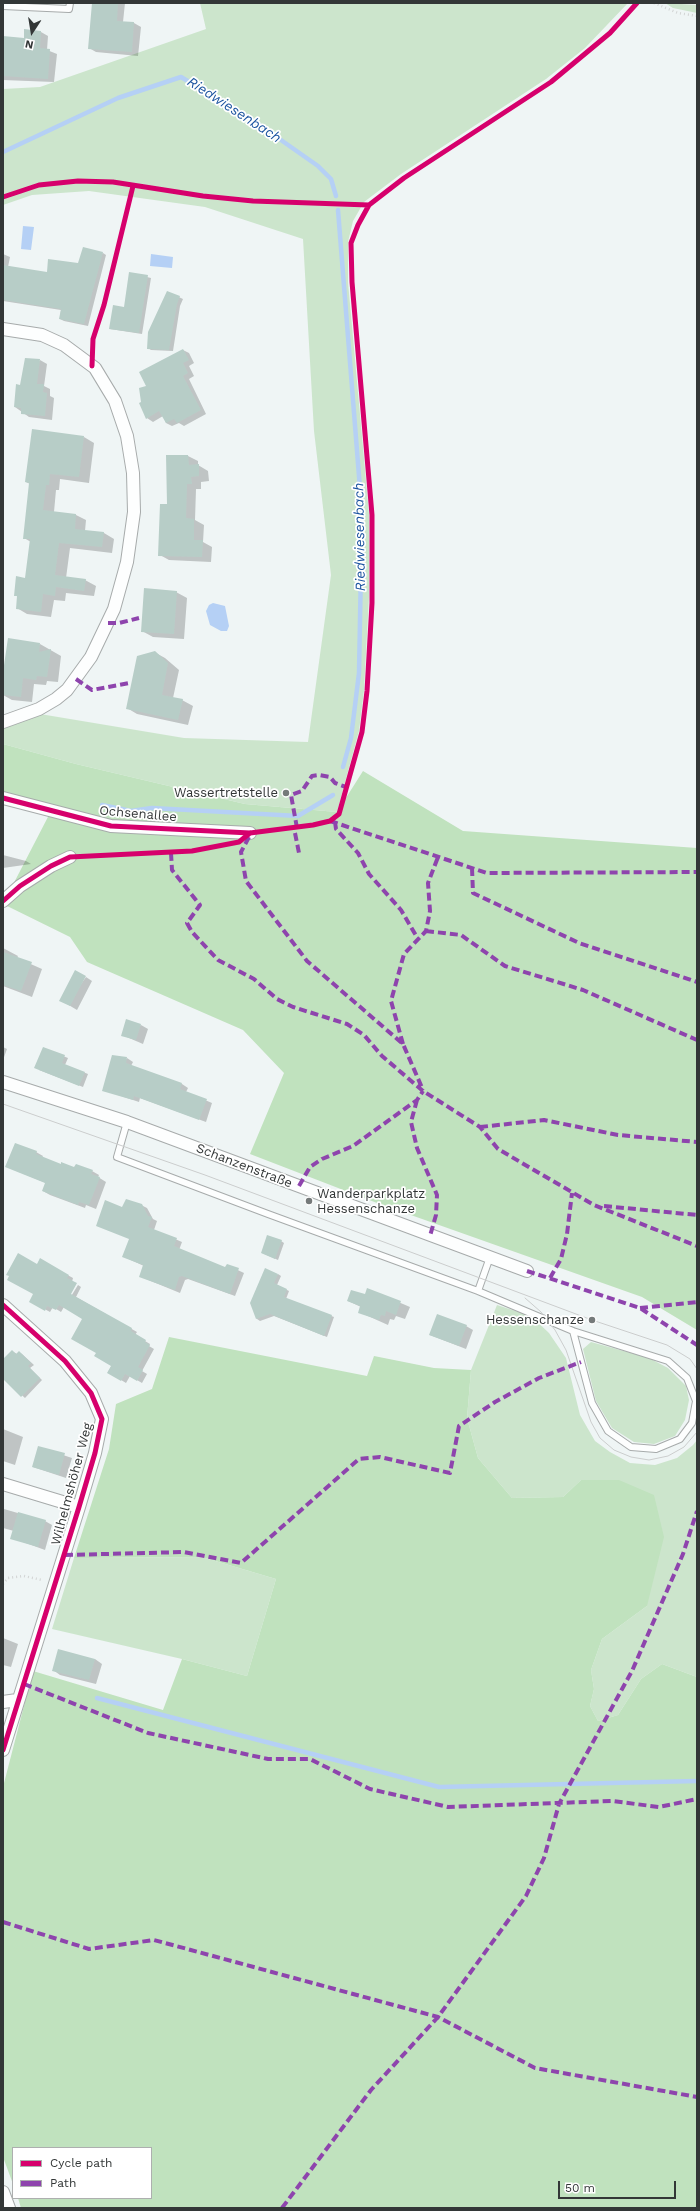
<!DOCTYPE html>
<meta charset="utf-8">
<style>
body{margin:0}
#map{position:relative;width:700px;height:2211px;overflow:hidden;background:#eff5f5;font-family:"Work Sans",sans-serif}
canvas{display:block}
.frame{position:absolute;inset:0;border:4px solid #333737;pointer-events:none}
.legend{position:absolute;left:12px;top:2147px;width:140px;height:52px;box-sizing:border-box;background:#fff;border:1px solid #adafaf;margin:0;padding:5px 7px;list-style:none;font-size:12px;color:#333737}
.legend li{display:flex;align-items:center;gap:8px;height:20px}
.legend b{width:20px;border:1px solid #adafaf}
.north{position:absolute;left:12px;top:12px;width:40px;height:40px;-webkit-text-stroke:3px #fff;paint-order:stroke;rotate:192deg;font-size:11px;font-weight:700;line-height:16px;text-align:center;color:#333737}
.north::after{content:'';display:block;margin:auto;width:14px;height:18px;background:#333737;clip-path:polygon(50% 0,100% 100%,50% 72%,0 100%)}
.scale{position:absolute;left:558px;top:2181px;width:118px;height:18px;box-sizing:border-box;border:2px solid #333737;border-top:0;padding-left:5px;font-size:12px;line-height:14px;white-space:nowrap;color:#333737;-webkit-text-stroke:3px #fff;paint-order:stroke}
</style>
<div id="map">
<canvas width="700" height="2211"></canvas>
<div class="frame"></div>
<ul class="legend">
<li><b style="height:5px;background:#d6006c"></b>Cycle path</li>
<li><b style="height:5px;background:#8e44ad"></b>Path</li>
</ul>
<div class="north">N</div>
<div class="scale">50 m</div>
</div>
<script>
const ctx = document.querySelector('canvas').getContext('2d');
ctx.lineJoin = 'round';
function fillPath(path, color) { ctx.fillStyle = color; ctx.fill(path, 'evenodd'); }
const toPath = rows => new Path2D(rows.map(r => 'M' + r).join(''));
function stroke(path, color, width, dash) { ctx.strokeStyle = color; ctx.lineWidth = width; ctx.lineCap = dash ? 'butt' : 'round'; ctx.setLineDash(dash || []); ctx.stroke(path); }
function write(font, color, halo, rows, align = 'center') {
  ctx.font = font + ' "Work Sans",sans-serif'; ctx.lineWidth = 3.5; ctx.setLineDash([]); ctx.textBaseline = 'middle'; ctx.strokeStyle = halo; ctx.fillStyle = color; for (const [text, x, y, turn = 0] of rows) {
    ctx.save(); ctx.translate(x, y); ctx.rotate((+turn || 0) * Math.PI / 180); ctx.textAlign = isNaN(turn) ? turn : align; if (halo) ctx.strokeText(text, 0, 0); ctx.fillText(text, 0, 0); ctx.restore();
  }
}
fillPath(toPath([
 [200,3,628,3,585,48,546,79,401,174,364,202,353,221,348,242,348,282,369,514,369,597,364,690,359,731,337,812,245,804,76,764,3,744,3,727,19,723,40,714,184,738,308,742,331,575,314,431,303,239,205,207,89,191,32,195,3,205,3,89,40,87,206,29],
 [665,3,697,5,697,13,673,8],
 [497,1305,531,1316,549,1333,566,1358,580,1415,595,1441,610,1452,630,1463,655,1465,677,1458,693,1445,697,1440,697,1677,662,1664,641,1679,618,1715,598,1721,590,1706,594,1689,591,1670,602,1639,647,1606,619,1480,581,1480,563,1497,512,1498,478,1458,467,1418,471,1370],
 [591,1342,649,1358,668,1368,686,1386,689,1400,685,1420,675,1436,654,1444,634,1442,612,1428,596,1401,583,1349],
 [202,1557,276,1579,247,1676,182,1659,52,1629,74,1558]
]), '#cce5cc');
fillPath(toPath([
 [3,744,76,764,245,804,337,812,363,771,463,831,697,848,697,1330,642,1297,377,1203,250,1154,284,1073,243,1030,87,962,70,937,3,904,50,813,3,795],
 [169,1337,367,1376,374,1356,434,1368,471,1370,467,1418,478,1458,512,1498,563,1497,581,1480,619,1480,654,1495,664,1537,647,1606,602,1639,591,1670,594,1689,590,1706,598,1721,618,1715,641,1679,662,1664,697,1677,697,2208,21,2208,18,2198,151,2198,151,2148,13,2148,13,2184,3,2157,3,1787,33,1671,163,1710,182,1659,247,1676,276,1579,202,1557,74,1558,109,1449,116,1404,152,1389]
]), '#c0e2be');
fillPath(toPath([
 [23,226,34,227,31,250,21,249],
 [151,254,173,257,172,268,150,266],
 [213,603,225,606,229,626,227,631,221,631,210,625,206,611,209,605]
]), '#b5d0f5');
fillPath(toPath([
 [93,3,125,3,123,22,134,23,141,27,138,56,96,52,89,48],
 [41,32,48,36,47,50,57,54,54,82,3,80,3,37,25,39],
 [103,253,106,255,88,326,64,321,60,319,61,310,3,301,3,254,10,257,8,267,47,273,79,264],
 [130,273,151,278,142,334,110,329,125,308],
 [168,292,183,299,180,306,173,351,151,350,148,348],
 [183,350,189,353,194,363,189,366,194,376,189,379,206,414,184,426,179,423,172,426,166,423,163,416,153,422,147,418],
 [40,360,47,364,44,386,50,389,50,396,54,398,52,420,29,417,15,407,21,386],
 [84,437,94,443,89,483,60,479,59,490,56,490,54,512,76,515,86,520,85,531,104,533,114,539,112,553,70,548,66,578,85,580,96,586,94,596,66,593,65,601,54,600,51,617,27,614,17,608,18,597,15,595,26,579,31,542,24,538,30,484,26,482],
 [167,456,188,456,198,461,198,465,208,471,209,481,201,482,201,489,196,489,195,520,204,525,203,542,212,547,211,562,169,560,160,555,168,506],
 [176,592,187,598,184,639,153,637,142,631],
 [40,644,61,656,58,682,47,681,46,685,34,684,32,702,12,700,3,695,3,682],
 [154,652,165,658,179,670,173,698,182,700,193,706,188,725,137,714,127,708],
 [3,855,26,861,31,864,3,868],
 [3,948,18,956,17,958,42,969,32,997,3,986],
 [86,977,92,981,77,1010,67,1004],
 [141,1025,148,1029,143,1044,122,1035],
 [3,1047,7,1049,3,1060],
 [43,1048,68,1058,65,1065,88,1074,83,1087,39,1070],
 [127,1058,133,1062,131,1066,182,1084,188,1088,186,1092,212,1103,206,1122,140,1098,139,1102,103,1090],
 [36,1152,43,1156,42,1158,61,1165,92,1171,99,1175,98,1177,106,1182,96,1209,86,1205,85,1208,50,1195,43,1191,46,1183,7,1167],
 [141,1205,147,1208,153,1219,157,1221,154,1230,182,1242,179,1250,226,1268,227,1265,244,1273,235,1296,188,1279,185,1280,180,1293,146,1279,144,1266,124,1257,130,1239,123,1208],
 [281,1241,284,1243,278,1260,262,1253],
 [40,1260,73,1278,68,1297,70,1298,78,1285,81,1287,76,1297,137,1332,135,1335,150,1344,149,1346,154,1349,142,1371,147,1374,142,1383,130,1376,126,1383,108,1372,112,1365,97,1352,84,1318,64,1307,61,1312,53,1307,50,1312,30,1301,34,1294,37,1265],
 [278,1274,281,1276,277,1285,289,1291,286,1299,334,1317,327,1337,274,1316,260,1321,257,1319,251,1303],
 [368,1289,410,1307,405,1319,396,1316,394,1320,390,1319,388,1325,359,1312,361,1307,348,1301,365,1296],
 [466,1326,473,1330,466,1349,430,1335],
 [12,1351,17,1354,19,1352,22,1354,34,1365,30,1368,42,1380,25,1398,3,1378,3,1361],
 [3,1429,23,1437,15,1465,3,1461],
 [39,1447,72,1458,66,1478,33,1467],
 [3,1506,4,1509,45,1521,52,1525,45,1550,12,1538,14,1531,3,1528],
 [3,1638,18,1644,11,1667,3,1665],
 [95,1659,102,1664,96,1684,60,1675,53,1670]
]), '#0003');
stroke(toPath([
 [3,152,118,98,181,77,251,119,318,166,331,179,336,196],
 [338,210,362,514,359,673,351,738,343,767],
 [102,805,131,811,152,808,298,816,333,795],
 [97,1698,439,1787,697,1781]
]), '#b5d0f5', 4.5);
fillPath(toPath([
 [92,3,118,3,117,21,134,22,132,52,88,49],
 [24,29,41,31,40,48,50,49,48,79,3,76,3,36,24,38],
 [83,247,103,252,84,324,59,319,61,309,3,300,3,265,47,272,48,259,78,263],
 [129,272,148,275,139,333,109,329,113,305,124,307],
 [167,291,180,296,177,304,169,350,147,349,148,332],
 [183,349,189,360,183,363,188,373,183,376,201,410,177,423,174,419,166,423,159,411,146,419,139,403,141,402,139,388,146,386,139,372],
 [25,358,40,359,37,384,44,384,43,392,47,393,45,416,21,414,21,408,14,407,16,384,20,385],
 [32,429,84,436,79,477,50,474,49,485,46,485,43,510,76,514,75,529,104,532,102,547,59,543,55,575,86,579,84,591,56,587,55,596,43,594,41,612,16,609,17,596,14,596,16,576,25,578,30,539,23,539,29,483,25,482],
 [166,455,188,455,189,465,199,464,199,476,191,477,192,484,187,484,186,518,194,519,194,540,203,540,202,557,158,556,160,504,167,504],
 [144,588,177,591,174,634,141,632],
 [8,638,40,643,39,652,51,649,47,677,37,676,36,680,23,678,21,697,3,695,3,672],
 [155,651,168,663,162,695,183,699,178,720,126,709,137,656],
 [3,952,32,962,21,991,3,985],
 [75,970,86,976,70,1006,59,1001],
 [126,1019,141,1024,136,1040,121,1036],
 [43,1047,65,1055,62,1063,85,1072,79,1086,34,1068],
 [112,1055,127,1057,126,1063,182,1083,180,1089,207,1099,199,1120,134,1096,133,1100,102,1091],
 [15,1143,37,1151,36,1154,61,1164,61,1162,74,1167,76,1164,93,1170,91,1174,100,1177,89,1205,79,1202,78,1205,42,1191,45,1183,5,1167],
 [126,1199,142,1204,148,1216,152,1217,148,1227,177,1238,174,1246,225,1267,227,1264,239,1268,230,1294,182,1276,179,1277,175,1290,139,1277,143,1265,122,1257,129,1239,96,1226,105,1200,122,1207],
 [267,1235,282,1240,275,1259,261,1253],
 [18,1253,37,1264,40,1258,69,1275,67,1278,77,1283,71,1294,132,1328,131,1331,146,1340,145,1342,150,1345,138,1367,143,1370,137,1381,125,1374,121,1381,107,1373,111,1366,94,1356,96,1353,71,1339,82,1319,59,1305,56,1310,47,1306,45,1311,29,1302,33,1294,7,1280,9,1276,6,1275],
 [265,1268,278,1274,274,1283,287,1289,284,1297,332,1315,324,1336,270,1314,256,1319,250,1303],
 [367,1288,401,1301,396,1315,386,1311,385,1316,381,1315,379,1320,358,1313,360,1306,347,1301,351,1290,365,1294],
 [437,1314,467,1325,459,1346,429,1335],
 [12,1350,16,1354,19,1351,31,1363,28,1366,40,1378,21,1397,3,1379,3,1359],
 [38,1446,65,1453,59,1475,32,1467],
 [18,1512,46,1520,38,1547,10,1539],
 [58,1649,95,1659,89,1680,52,1671]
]), '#b7cdc7');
const service = toPath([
 [3,6,69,9,70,3],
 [127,1122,117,1157,268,1214,478,1291,490,1257],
 [478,1291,573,1331,668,1361,687,1378,696,1401,692,1423,680,1439,656,1449,631,1447,608,1431,592,1403,573,1331]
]);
const minor = toPath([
 [3,329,42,335,64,345,95,368,115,401,127,436,133,473,134,512,127,562,114,609,91,657,67,690,56,699,39,709,3,722],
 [3,798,111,826,250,833],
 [3,901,20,886,51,866,70,857],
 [3,1082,127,1122,527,1271],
 [3,1305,65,1361,91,1393,102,1419,95,1453,79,1507,3,1750],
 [3,1484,79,1507],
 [3,1702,17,1700],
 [3,2192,9,2208]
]);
stroke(service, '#a7abab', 8);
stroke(minor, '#a7abab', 14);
stroke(toPath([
 [654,3,678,13,697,16],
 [294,828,295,833],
 [3,1584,8,1578,24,1576,42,1580]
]), '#d2d4d4', 2.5, [1, 3]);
stroke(service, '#fdfefe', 6);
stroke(minor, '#fdfefe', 12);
stroke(toPath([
 [3,1104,205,1175,592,1320,667,1345,690,1359,697,1369],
 [525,1298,541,1312,555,1330,566,1350,591,1422,600,1438,614,1450,631,1457,649,1460,668,1456,684,1447,697,1432]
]), '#cbcdcd', 1);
stroke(toPath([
 [108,623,119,623,139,618],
 [76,679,92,690,129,683],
 [330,821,487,873,697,872],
 [335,822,336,829,358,853,369,874,401,910,418,939],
 [297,828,291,795,302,791,312,776,319,775,330,777,335,783,346,787],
 [295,833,299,853],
 [249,837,241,852,246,881,307,961,403,1044,423,1090],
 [171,853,172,870,200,905,187,923,192,932,218,960,254,979,277,999,293,1007,347,1024,364,1035,382,1056,423,1091,480,1127,498,1149,594,1205,697,1246],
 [472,868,473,893,579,943,697,982],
 [426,931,461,935,505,966,583,990,697,1040],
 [403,1044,391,1001,404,954,426,931,430,911,428,883,438,857],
 [417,1100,411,1122,417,1148,437,1195,436,1215,430,1236],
 [480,1127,544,1120,618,1135,697,1142],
 [299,1186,310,1167,322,1159,353,1146,417,1100,423,1091],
 [604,1206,697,1215],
 [527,1271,640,1308,697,1345],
 [550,1278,561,1259,567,1234,572,1193],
 [640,1308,697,1302],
 [65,1555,184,1552,241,1563,359,1459,380,1457,450,1473,459,1426,495,1402,539,1378,581,1362],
 [24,1684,148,1733,268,1759,310,1759,370,1789,448,1807,612,1801,659,1807,697,1799],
 [3,1922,89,1949,154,1940,438,2017,535,2068,697,2097],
 [282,2208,371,2090,438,2017,526,1896,544,1858,559,1804,632,1671,683,1554,697,1511]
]), '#8e44ad', 4, [8, 4]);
stroke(toPath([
 [3,197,39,185,78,181,113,182,203,196,253,201,369,205],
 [92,366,93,339,104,305,133,186],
 [3,798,111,826,250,833,313,825,330,821,339,814,362,732,367,691,372,603,372,515,352,282,351,243,358,225,369,205,404,178,551,82,610,33,637,3],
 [3,901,20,886,51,866,70,857,192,851,239,842,250,833],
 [3,1305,65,1361,91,1393,102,1419,95,1453,79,1507,3,1750]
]), '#d6006c', 5);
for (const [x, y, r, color] of [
 [286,793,4,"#757a7a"],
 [309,1201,4,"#757a7a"],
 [592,1320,4,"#757a7a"]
]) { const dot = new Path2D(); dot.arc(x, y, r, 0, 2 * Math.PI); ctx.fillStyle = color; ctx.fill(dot); stroke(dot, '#fff', 1.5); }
write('13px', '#333737', '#fff', [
 ["Wassertretstelle",278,793],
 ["Wanderparkplatz",317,1194,"left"],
 ["Hessenschanze",317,1209,"left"],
 ["Hessenschanze",584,1320]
], 'right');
write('13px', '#333737', '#fff', [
 ["Ochsenallee",138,814,5],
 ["Schanzenstraße",244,1166,21],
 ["Wilhelmshöher Weg",72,1484,-75]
]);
write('italic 14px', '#1c54a0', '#fff', [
 ["Riedwiesenbach",234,110,33],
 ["Riedwiesenbach",360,537,-91]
]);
</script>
